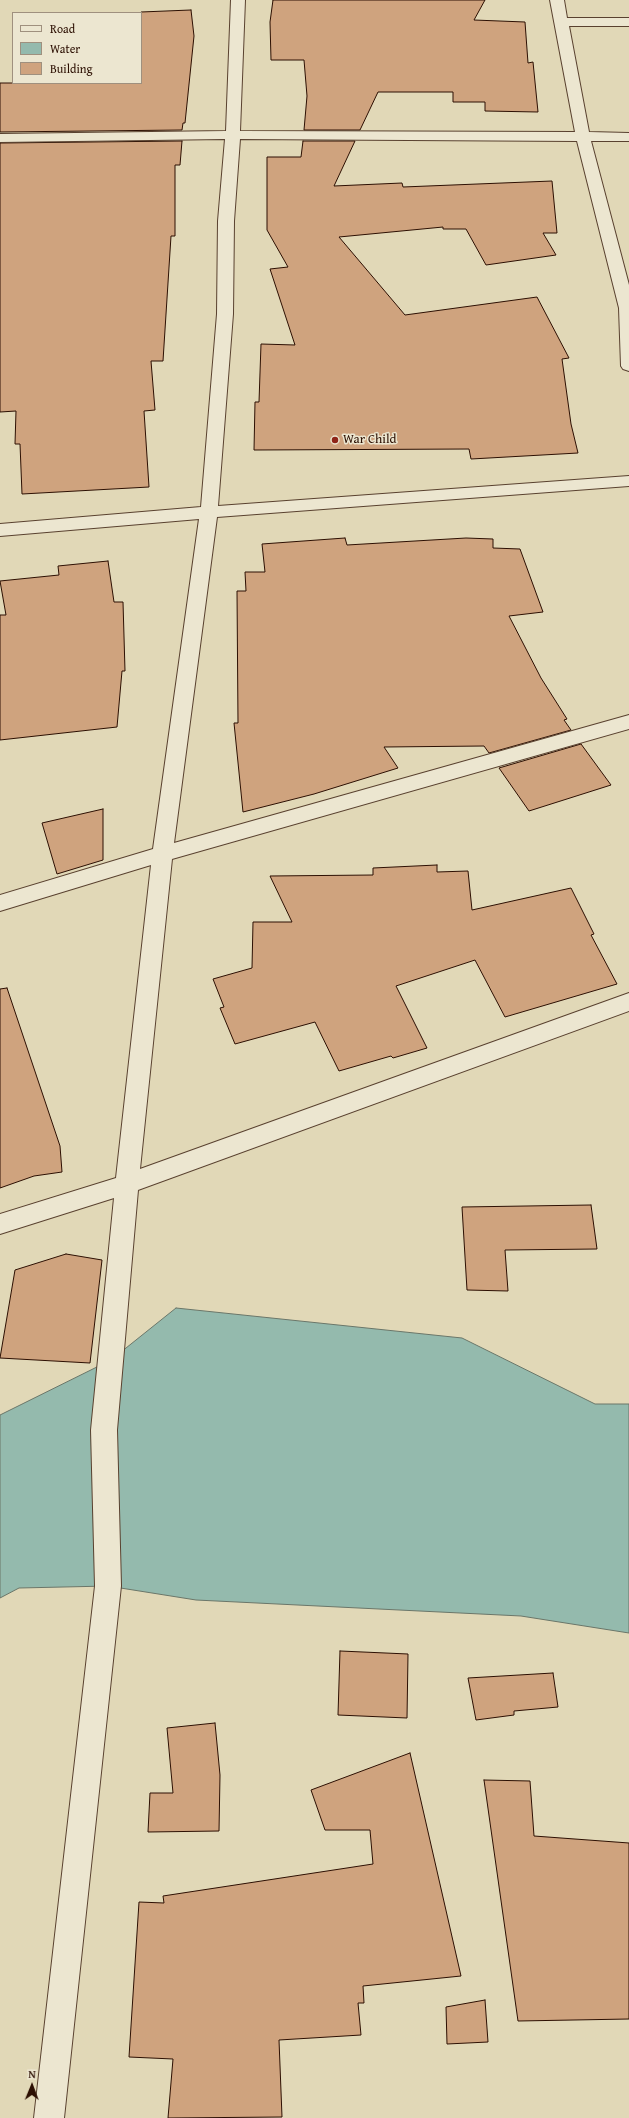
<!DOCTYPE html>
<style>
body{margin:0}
#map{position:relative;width:629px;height:2118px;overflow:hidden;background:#e1d8b7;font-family:"Gentium Book Plus",serif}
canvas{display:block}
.legend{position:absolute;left:12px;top:12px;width:130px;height:72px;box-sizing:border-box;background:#ece6d0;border:1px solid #9f907e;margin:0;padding:5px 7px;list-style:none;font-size:12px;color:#2c0f02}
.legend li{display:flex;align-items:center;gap:8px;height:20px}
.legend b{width:20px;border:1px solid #9f907e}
.north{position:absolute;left:12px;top:2066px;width:40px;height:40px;-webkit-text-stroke:3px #ece6d0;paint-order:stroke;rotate:1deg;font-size:11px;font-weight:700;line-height:16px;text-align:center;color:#2c0f02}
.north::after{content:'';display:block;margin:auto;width:14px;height:18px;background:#2c0f02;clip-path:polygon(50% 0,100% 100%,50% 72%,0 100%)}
</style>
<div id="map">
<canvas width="629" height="2118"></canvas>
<ul class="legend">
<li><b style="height:5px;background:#ece6d0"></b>Road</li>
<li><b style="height:11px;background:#94baad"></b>Water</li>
<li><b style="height:11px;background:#cfa37e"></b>Building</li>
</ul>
<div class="north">N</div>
</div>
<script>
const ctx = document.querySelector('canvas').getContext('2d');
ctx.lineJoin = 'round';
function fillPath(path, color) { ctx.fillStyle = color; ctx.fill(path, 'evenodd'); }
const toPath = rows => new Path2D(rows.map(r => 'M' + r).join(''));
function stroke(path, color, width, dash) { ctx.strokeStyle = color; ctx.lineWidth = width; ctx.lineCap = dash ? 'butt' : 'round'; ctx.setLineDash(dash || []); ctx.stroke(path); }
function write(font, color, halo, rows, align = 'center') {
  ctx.font = font + ' "Gentium Book Plus",serif'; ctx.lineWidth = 3; ctx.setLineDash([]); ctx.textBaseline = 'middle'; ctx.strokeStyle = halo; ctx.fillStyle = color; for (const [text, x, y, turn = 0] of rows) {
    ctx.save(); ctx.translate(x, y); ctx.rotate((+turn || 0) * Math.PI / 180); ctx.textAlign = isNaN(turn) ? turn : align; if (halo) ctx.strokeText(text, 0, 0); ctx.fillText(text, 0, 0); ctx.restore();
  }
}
const water = toPath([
 [176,1308,462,1338,595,1404,629,1404,629,1633,521,1616,196,1600,108,1586,19,1588,0,1598,0,1415,111,1360,176,1308]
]);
fillPath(water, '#94baad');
stroke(water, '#6a7669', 1);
const building = toPath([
 [273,0,485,0,474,20,525,22,528,63,533,62,538,112,485,111,485,102,453,102,453,92,378,92,360,130,304,130,307,96,304,60,271,60,270,22,273,0],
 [191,10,194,36,185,123,183,123,182,130,0,132,0,83,141,83,141,12,191,10],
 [182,141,180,165,175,165,175,236,171,236,163,361,151,361,155,410,144,411,149,487,22,494,20,444,15,444,16,411,0,412,0,143,182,141],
 [303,141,355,141,334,186,402,183,403,187,552,181,557,233,543,233,556,255,486,265,466,229,443,229,443,227,339,237,405,315,537,297,569,358,562,359,571,424,578,453,471,459,469,449,254,450,255,402,259,402,261,344,295,345,270,269,288,267,267,230,267,157,301,157,303,141],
 [345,538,347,545,466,538,493,539,493,548,520,549,543,612,509,616,541,678,567,719,564,720,571,730,489,753,484,746,384,747,398,768,314,794,243,812,234,723,238,723,237,591,246,591,245,572,265,572,262,544,345,538],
 [108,561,114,602,123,602,125,671,122,671,117,727,0,740,0,615,6,615,0,581,59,575,58,566,108,561],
 [581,744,611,785,529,811,499,768,581,744],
 [103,809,103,860,57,874,42,823,103,809],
 [437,865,437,872,468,871,472,910,571,888,594,934,591,935,617,984,505,1017,475,960,396,986,427,1048,393,1058,391,1056,339,1071,315,1022,235,1044,220,1008,224,1007,213,979,252,968,253,922,292,922,270,876,373,875,373,868,437,865],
 [7,988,60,1146,62,1172,34,1176,0,1188,0,989,7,988],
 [591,1205,597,1249,505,1250,508,1291,467,1290,462,1207,591,1205],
 [66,1254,102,1260,90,1363,0,1358,15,1270,66,1254],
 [340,1651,408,1654,407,1718,338,1715,340,1651],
 [553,1673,558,1707,514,1711,514,1715,476,1720,468,1678,553,1673],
 [215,1723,220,1775,219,1831,148,1832,150,1793,173,1793,167,1728,215,1723],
 [410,1753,461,1976,363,1986,364,2003,358,2003,361,2035,279,2040,282,2117,168,2118,173,2059,129,2057,139,1902,164,1903,163,1896,373,1864,370,1830,325,1830,311,1790,410,1753],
 [484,1780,530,1781,534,1836,629,1843,629,2019,518,2021,484,1780],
 [485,2000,488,2042,447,2044,446,2007,485,2000]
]);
fillPath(building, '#cfa37e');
stroke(building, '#2c0f02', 1);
const minor = toPath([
 [231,0,245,0,240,131,575,132,550,0,564,0,567,18,629,18,629,26,569,26,589,132,629,133,629,141,591,141,629,285,629,371,623,369,621,366,619,308,577,141,240,139,234,221,233,314,218,506,629,476,629,486,217,517,174,843,629,715,629,729,172,859,140,1169,629,993,629,1011,138,1190,117,1430,121,1586,64,2118,34,2118,95,1586,91,1430,114,1198,0,1234,0,1214,116,1178,151,865,0,911,0,895,153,849,199,519,0,536,0,524,201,507,217,314,218,221,225,139,0,142,0,134,226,131,231,0]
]);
stroke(minor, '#59412f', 2);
fillPath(minor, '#ece6d0');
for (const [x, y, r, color] of [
 [335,440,4,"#8f2418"]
]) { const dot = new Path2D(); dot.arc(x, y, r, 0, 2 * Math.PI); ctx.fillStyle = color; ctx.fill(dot); stroke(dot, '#ece6d0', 1.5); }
write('13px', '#2c0f02', '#ece6d0', [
 ["War Child",343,440]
], 'left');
</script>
